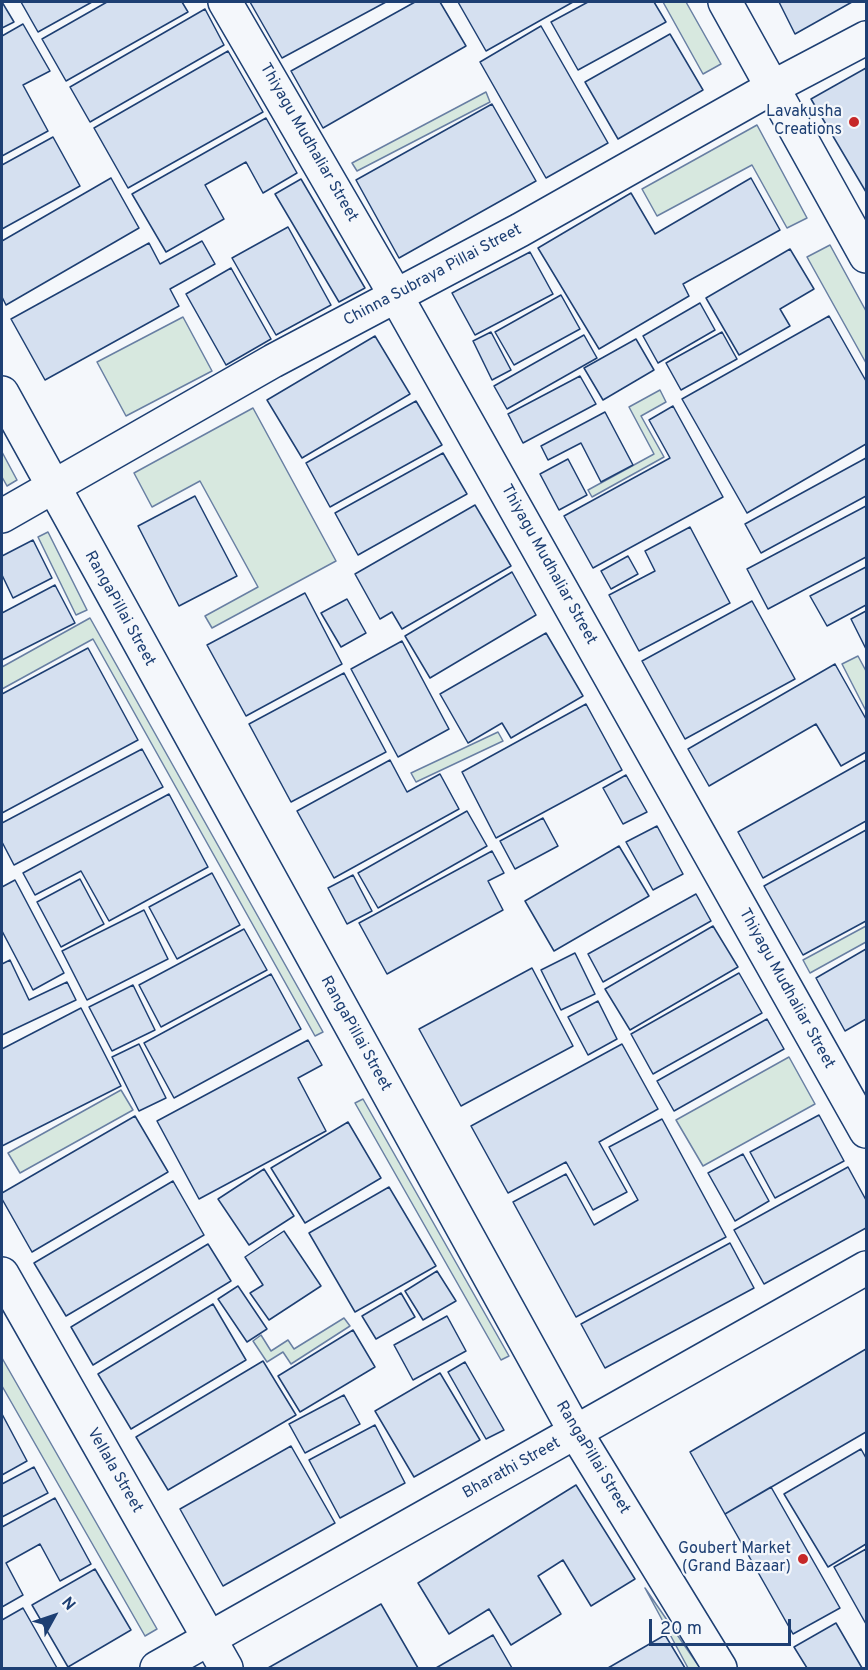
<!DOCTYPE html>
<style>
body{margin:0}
#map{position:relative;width:868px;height:1670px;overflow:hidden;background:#f4f7fb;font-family:Overpass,sans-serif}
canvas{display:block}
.frame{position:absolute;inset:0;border:3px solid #1d3f73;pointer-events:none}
.north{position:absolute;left:24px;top:1586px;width:60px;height:60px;-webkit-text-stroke:4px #f4f7fb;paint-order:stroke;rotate:50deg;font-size:16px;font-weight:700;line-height:24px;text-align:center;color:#1d3f73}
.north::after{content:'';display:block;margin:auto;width:21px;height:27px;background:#1d3f73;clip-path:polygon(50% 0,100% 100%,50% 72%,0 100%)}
.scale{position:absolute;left:649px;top:1619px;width:142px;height:27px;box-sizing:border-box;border:3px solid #1d3f73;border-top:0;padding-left:8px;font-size:18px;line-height:21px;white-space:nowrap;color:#1d3f73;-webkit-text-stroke:4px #f4f7fb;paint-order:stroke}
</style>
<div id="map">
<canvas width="868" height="1670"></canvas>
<div class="frame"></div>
<div class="north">N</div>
<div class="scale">20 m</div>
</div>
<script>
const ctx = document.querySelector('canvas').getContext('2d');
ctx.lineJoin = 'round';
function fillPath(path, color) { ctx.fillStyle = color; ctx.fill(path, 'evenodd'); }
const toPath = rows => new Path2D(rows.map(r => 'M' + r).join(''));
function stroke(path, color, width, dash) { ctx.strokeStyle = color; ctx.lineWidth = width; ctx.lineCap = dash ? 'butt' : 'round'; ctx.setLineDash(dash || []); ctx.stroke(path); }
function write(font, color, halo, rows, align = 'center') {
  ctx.font = font + ' Overpass,sans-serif'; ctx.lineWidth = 4.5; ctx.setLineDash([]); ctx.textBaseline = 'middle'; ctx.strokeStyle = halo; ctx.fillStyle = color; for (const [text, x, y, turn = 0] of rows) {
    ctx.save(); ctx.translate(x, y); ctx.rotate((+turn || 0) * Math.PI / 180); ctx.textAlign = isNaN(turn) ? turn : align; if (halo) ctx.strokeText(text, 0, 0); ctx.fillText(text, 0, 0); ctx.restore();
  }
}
const green = toPath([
 [663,2,686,2,721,64,703,74,663,2],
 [486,92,490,102,357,171,352,163,486,92],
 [757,125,807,218,787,228,752,165,657,216,642,189,757,125],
 [830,245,866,311,866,363,807,257,830,245],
 [183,317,212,371,126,416,97,362,183,317],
 [660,390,666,402,641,416,664,457,592,497,588,490,654,454,629,407,660,390],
 [253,408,336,561,212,628,205,616,258,587,200,481,152,507,134,473,253,408],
 [2,452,17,480,7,486,2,477,2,452],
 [48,532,87,610,76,615,38,537,48,532],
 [90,618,323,1032,315,1036,93,639,2,689,2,667,90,618],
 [858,656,866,671,866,711,842,664,858,656],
 [498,732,503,741,416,782,411,773,498,732],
 [866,926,866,942,810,973,803,960,866,926],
 [789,1057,815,1104,703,1166,676,1120,789,1057],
 [121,1090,133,1110,20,1173,8,1153,121,1090],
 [363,1099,509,1356,501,1360,355,1103,363,1099],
 [344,1318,350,1326,291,1364,283,1352,267,1362,253,1341,261,1335,271,1351,288,1340,294,1349,344,1318],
 [2,1358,157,1629,145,1636,2,1386,2,1358],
 [645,1588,700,1668,701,1668,688,1668,645,1588]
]);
fillPath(green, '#d7e8df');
stroke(green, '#687fa3', 1.5);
const building = toPath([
 [2,2,14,22,2,28,2,2],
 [21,2,92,2,38,32,21,2],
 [107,2,182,2,188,12,66,81,42,39,107,2],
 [250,2,386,2,282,58,250,2],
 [415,2,440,2,466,46,323,128,291,71,415,2],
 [458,2,573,2,486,51,458,2],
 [588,2,654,2,666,22,578,70,551,22,588,2],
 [779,2,852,2,795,34,779,2],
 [205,9,224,45,90,122,70,87,205,9],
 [23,24,50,71,23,85,48,131,2,156,2,36,23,24],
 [541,26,608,143,546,178,480,62,541,26],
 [670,34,703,90,618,139,585,82,670,34],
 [228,51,263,112,128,188,94,128,228,51],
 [866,68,866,192,811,99,866,68],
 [492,104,536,181,399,258,356,180,492,104],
 [266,118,297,173,263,193,246,162,205,185,224,219,166,252,132,194,266,118],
 [53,137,80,186,2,229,2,165,53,137],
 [111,178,139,228,6,305,2,297,2,241,111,178],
 [751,178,780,230,683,284,689,296,599,349,538,248,631,193,655,234,751,178],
 [301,179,365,288,339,302,275,194,301,179],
 [288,227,331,305,276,335,232,258,288,227],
 [202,241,215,264,170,289,179,306,45,380,11,319,149,243,160,264,202,241],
 [790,249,814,289,780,309,790,326,739,355,706,298,790,249],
 [530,252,553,294,475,335,452,293,530,252],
 [231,268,271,339,226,365,186,294,231,268],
 [561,295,580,329,514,365,495,332,561,295],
 [700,303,715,330,658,363,643,336,700,303],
 [829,316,866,381,866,444,747,513,682,399,829,316],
 [491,332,511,370,492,380,473,341,491,332],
 [722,332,737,359,681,390,666,363,722,332],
 [584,335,597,358,507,409,494,386,584,335],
 [375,336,410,394,302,458,267,400,375,336],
 [636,339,654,370,603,400,584,368,636,339],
 [580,376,596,404,523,443,508,414,580,376],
 [416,401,442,445,330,507,306,463,416,401],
 [673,406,723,497,593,568,564,516,670,458,649,420,673,406],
 [605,412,633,465,601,482,581,443,548,460,541,446,605,412],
 [443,453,467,494,358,555,335,513,443,453],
 [866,458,866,496,761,553,745,524,866,458],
 [568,459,587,495,559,510,540,474,568,459],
 [195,496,237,576,179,606,138,526,195,496],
 [475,505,511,566,402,629,392,612,380,619,355,574,475,505],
 [866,506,866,557,768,609,747,569,866,506],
 [690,527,730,603,639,651,609,595,655,571,645,551,690,527],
 [33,540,52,578,13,598,2,575,2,556,33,540],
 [628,556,638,574,611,589,601,571,628,556],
 [866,567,866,605,827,626,810,596,866,567],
 [512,572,536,615,430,678,405,636,512,572],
 [55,585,75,623,2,660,2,613,55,585],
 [305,593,342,664,246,716,207,645,305,593],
 [347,599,366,633,341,647,321,613,347,599],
 [752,601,795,679,685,739,642,661,752,601],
 [866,611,866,649,851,619,866,611],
 [546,633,583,696,511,738,502,723,468,743,440,694,546,633],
 [402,641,449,729,398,757,351,669,402,641],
 [88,648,138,740,2,813,2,694,88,648],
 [835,664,866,719,866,752,841,766,816,724,709,786,688,749,835,664],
 [344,673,386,752,291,802,249,724,344,673],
 [586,704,622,770,496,838,462,772,586,704],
 [142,749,163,787,14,865,2,842,2,823,142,749],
 [390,760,407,792,440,774,459,809,334,878,297,811,390,760],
 [866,760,866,821,763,878,738,832,866,760],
 [626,775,647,812,623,824,603,788,626,775],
 [169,794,208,867,109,921,81,871,35,895,23,873,169,794],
 [467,811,487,846,378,908,358,873,467,811],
 [543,818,558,846,515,869,500,841,543,818],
 [657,826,683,874,653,890,626,842,657,826],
 [866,830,866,921,803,955,764,886,866,830],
 [619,846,649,896,554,951,525,901,619,846],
 [492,851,504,873,488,881,503,910,387,974,359,923,492,851],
 [212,873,240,925,177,959,149,907,212,873],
 [353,875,372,911,347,924,328,888,353,875],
 [80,879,104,924,61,947,37,902,80,879],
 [15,880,64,973,33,990,2,931,2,887,15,880],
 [696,894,711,921,603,982,588,954,696,894],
 [144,910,168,959,87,1000,62,951,144,910],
 [713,926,738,967,630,1030,605,989,713,926],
 [244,929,267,970,161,1027,139,985,244,929],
 [866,949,866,1019,845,1031,816,978,866,949],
 [575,953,595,994,561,1010,541,970,575,953],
 [10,960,29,1000,67,982,76,1000,2,1035,2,964,10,960],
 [532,968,573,1046,461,1106,419,1029,532,968],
 [739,973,762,1013,653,1074,631,1034,739,973],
 [271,974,301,1029,174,1098,144,1043,271,974],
 [133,985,155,1030,112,1051,89,1007,133,985],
 [598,1001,617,1039,588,1055,568,1017,598,1001],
 [81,1008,121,1086,2,1146,2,1049,81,1008],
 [767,1019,784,1049,674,1111,657,1081,767,1019],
 [308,1040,322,1065,298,1078,326,1131,199,1199,157,1121,308,1040],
 [139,1044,166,1098,139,1111,112,1057,139,1044],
 [622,1044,658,1109,599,1142,627,1192,593,1210,566,1162,508,1193,471,1126,622,1044],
 [819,1115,844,1161,775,1198,750,1152,819,1115],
 [135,1116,168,1172,32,1252,2,1199,2,1193,135,1116],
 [662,1119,726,1237,576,1317,513,1202,566,1174,594,1225,638,1200,609,1147,662,1119],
 [348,1122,381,1178,305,1223,271,1168,348,1122],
 [743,1154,769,1201,735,1221,708,1173,743,1154],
 [848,1167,866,1200,866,1228,764,1284,734,1230,848,1167],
 [264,1169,294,1216,249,1245,218,1199,264,1169],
 [173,1181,204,1235,66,1316,34,1263,173,1181],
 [389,1187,436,1266,355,1312,309,1233,389,1187],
 [284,1231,321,1286,269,1320,250,1293,263,1285,245,1257,284,1231],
 [730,1243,754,1288,605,1368,581,1324,730,1243],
 [208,1244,231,1281,93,1365,71,1327,208,1244],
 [437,1271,456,1301,423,1320,405,1291,437,1271],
 [238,1286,267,1329,247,1342,218,1299,238,1286],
 [401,1293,415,1317,376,1339,362,1316,401,1293],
 [213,1304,246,1360,131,1429,98,1374,213,1304],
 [447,1316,466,1351,413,1380,394,1345,447,1316],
 [353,1330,375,1367,300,1412,278,1376,353,1330],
 [866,1349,866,1432,725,1514,690,1452,866,1349],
 [263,1361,296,1415,168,1490,136,1437,263,1361],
 [465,1362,504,1430,486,1439,448,1372,465,1362],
 [440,1373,480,1440,414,1477,375,1411,440,1373],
 [344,1395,360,1424,305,1453,289,1424,344,1395],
 [2,1414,27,1461,2,1475,2,1414],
 [375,1425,405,1483,340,1518,309,1460,375,1425],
 [291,1446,335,1523,223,1586,180,1509,291,1446],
 [861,1449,866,1458,866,1544,828,1567,784,1494,861,1449],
 [34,1467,48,1493,2,1517,2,1484,34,1467],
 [576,1485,635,1579,591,1606,563,1560,538,1576,561,1614,511,1645,489,1609,449,1634,418,1583,576,1485],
 [771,1487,840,1608,793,1634,725,1514,771,1487],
 [55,1498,91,1564,60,1581,40,1544,6,1563,23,1595,2,1607,2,1527,55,1498],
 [866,1549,866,1624,834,1567,866,1549],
 [95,1569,131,1630,68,1667,32,1605,95,1569],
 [381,1604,418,1668,268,1668,381,1604],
 [23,1608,57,1668,2,1668,2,1620,23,1608],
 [836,1623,862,1668,807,1668,794,1647,836,1623],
 [493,1635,512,1668,436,1668,493,1635],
 [665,1635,685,1668,608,1668,665,1635]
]);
fillPath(building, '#d5e0f0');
stroke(building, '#1d3f73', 1.5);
const minor = toPath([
 [225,2,396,296,866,1131],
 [2,393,576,1433,720,1668],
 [2,516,273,361,520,230,773,87,866,38],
 [2,1274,226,1668]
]);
const tertiary = toPath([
 [725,2,866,256],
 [157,1668,866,1268]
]);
stroke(minor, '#1d3f73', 36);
stroke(tertiary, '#1d3f73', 36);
stroke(minor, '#f4f7fb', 33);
stroke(tertiary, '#f4f7fb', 33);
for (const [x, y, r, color] of [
 [854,122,6,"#c62828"],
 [803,1559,6,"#c62828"]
]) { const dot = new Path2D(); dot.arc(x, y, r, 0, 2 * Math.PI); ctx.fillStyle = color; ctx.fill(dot); stroke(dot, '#f4f7fb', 2); }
write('16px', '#1d3f73', '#f4f7fb', [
 ["Lavakusha",842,113],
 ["Creations",842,131],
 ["Goubert Market",791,1550],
 ["(Grand Bazaar)",791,1568]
], 'right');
write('16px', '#1d3f73', '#f4f7fb', [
 ["Thiyagu Mudhaliar Street",308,143,60],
 ["Chinna Subraya Pillai Street",433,276,-28],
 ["Thiyagu Mudhaliar Street",548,565,61],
 ["RangaPillai Street",119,609,61],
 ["Thiyagu Mudhaliar Street",786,989,61],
 ["RangaPillai Street",355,1034,61],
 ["RangaPillai Street",592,1458,59],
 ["Bharathi Street",512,1469,-29],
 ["Vellala Street",114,1471,60]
]);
</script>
